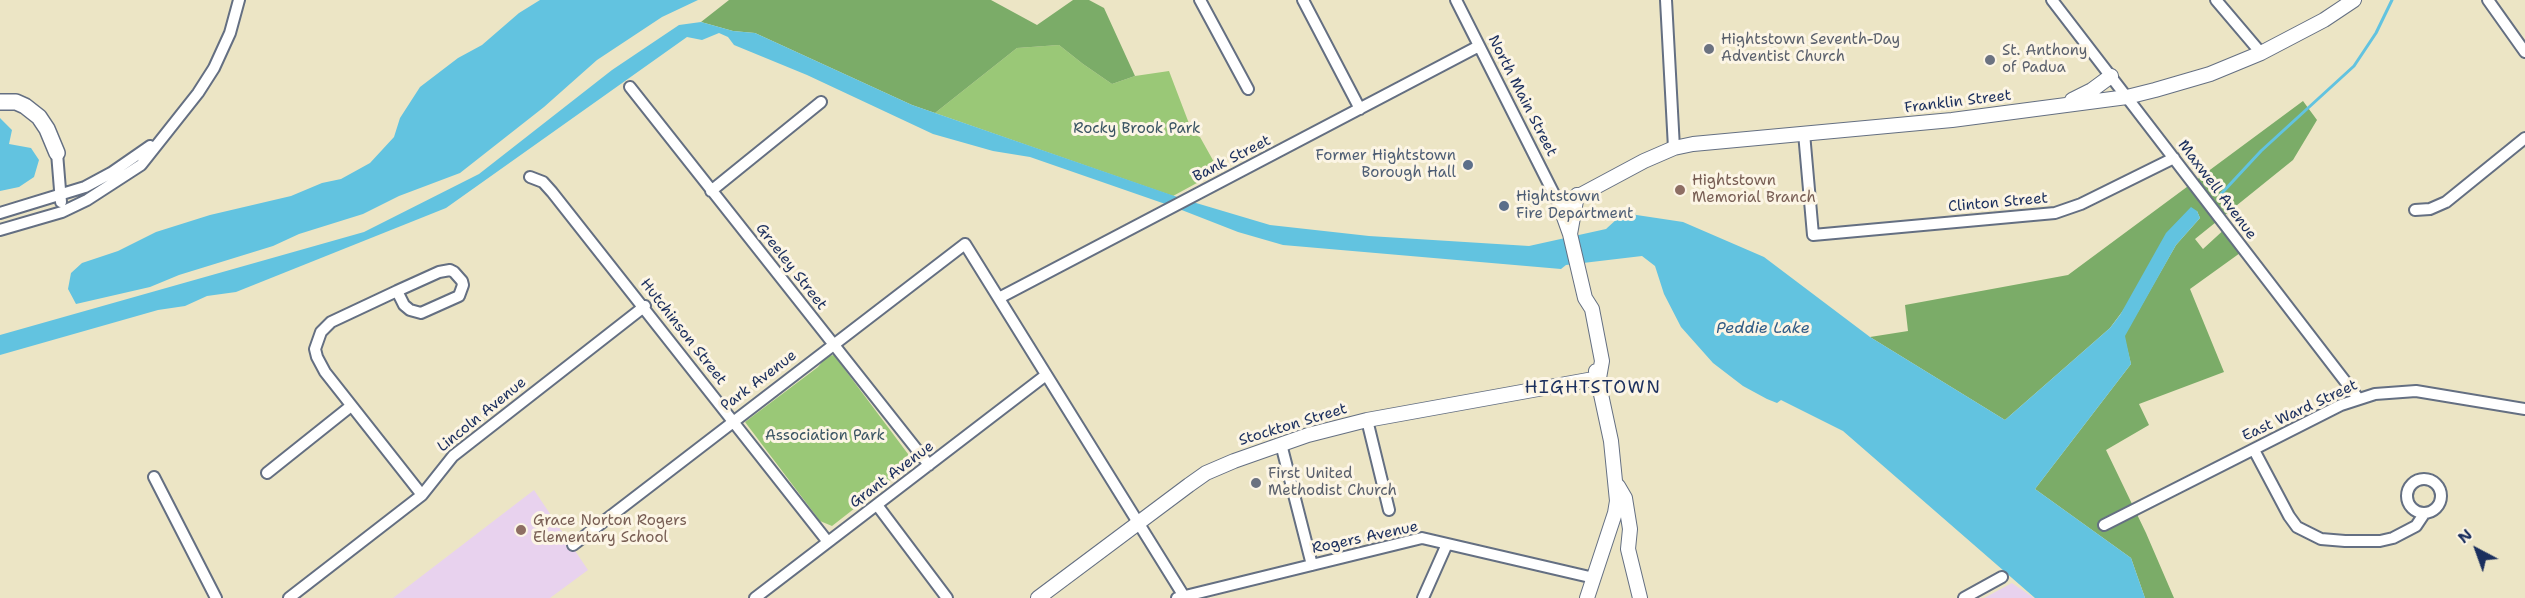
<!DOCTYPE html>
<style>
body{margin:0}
#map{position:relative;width:2525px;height:598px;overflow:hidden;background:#ece5c5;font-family:"Shantell Sans",sans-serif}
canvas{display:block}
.north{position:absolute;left:2447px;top:520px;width:60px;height:60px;-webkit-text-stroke:4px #fcf5e5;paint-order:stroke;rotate:319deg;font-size:16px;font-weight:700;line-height:24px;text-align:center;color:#1b2f5e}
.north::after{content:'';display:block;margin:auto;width:21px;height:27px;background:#1b2f5e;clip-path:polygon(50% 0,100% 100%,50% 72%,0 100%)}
</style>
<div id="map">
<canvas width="2525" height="598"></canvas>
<div class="north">N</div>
</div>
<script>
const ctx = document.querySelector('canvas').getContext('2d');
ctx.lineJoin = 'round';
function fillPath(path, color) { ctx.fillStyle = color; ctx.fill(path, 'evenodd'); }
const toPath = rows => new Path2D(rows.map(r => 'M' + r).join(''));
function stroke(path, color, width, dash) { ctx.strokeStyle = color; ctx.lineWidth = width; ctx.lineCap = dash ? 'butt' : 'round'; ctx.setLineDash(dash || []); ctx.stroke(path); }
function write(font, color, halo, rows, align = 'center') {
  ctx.font = font + ' "Shantell Sans",sans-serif'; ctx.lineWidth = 6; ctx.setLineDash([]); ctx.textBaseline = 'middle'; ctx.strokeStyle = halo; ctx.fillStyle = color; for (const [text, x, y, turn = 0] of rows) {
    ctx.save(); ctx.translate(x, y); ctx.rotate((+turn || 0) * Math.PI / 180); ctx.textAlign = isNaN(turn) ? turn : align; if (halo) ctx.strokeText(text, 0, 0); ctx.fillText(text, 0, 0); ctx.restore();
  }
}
fillPath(toPath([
 [534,490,588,570,550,598,393,598],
 [2012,583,2034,598,1984,598]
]), '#e8d2ee');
fillPath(toPath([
 [1059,45,1083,64,1112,84,1135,76,1169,71,1193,134,1200,137,1219,171,1173,196,935,113,1017,48],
 [834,355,914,462,832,526,820,521,745,422,818,367,827,356]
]), '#9ac877');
fillPath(toPath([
 [729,0,991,0,1037,25,1073,0,1089,0,1104,8,1135,76,1112,84,1083,64,1059,45,1017,48,935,113,912,105,755,33,733,31,701,22],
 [2303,101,2317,120,2293,160,2195,239,2203,249,2228,226,2247,248,2190,289,2224,372,2139,404,2149,425,2106,450,2146,533,2174,598,2145,598,2131,558,2035,489,2131,364,2124,336,2176,245,2200,218,2197,211,2110,328,2005,420,1870,337,1908,331,1905,305,2068,275]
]), '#7bac68');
fillPath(toPath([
 [540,0,698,0,662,17,597,60,544,107,460,173,399,196,363,214,299,234,273,246,179,275,150,287,76,304,68,289,71,273,82,263,118,251,156,232,210,215,291,196,322,183,341,179,370,163,394,137,400,118,420,87,458,58,482,45,519,13],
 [701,22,733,31,755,33,912,105,1186,200,1270,225,1369,236,1529,246,1606,229,1618,218,1630,214,1683,222,1764,257,1870,337,2005,420,2110,328,2120,315,2166,233,2191,207,2197,211,2200,218,2176,245,2125,336,2131,364,2035,489,2131,558,2145,598,2035,598,1843,431,1781,400,1777,403,1767,399,1743,386,1713,363,1681,327,1664,294,1655,266,1642,256,1566,265,1561,269,1283,245,1238,232,1174,207,1030,157,993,151,933,134,807,75,734,45,728,37,719,33,702,40,687,37,446,208,236,292,207,296,185,306,158,310,0,355,0,335,364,232,479,174,612,70,679,25],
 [0,118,12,130,9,144,31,148,39,160,34,177,19,187,0,191]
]), '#62c3e0');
stroke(toPath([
 [2221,194,2261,151,2354,66,2376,33,2392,0]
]), '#62c3e0', 3);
const minor = toPath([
 [1200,0,1248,89],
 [1303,0,1360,109],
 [1456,0,1560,206],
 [1666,0,1674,148],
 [2052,0,2358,398],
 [2216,0,2261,53],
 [2488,0,2525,52],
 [630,87,929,465],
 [1804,133,1813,235,2055,213,2081,204,2174,158],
 [57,153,61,202],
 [530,177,543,182,552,192,828,542],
 [711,191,821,102],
 [2415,210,2430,209,2446,202,2525,138],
 [0,213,85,187,111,173,150,146],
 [0,230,62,212,87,200,141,165,198,93,214,68,230,33,239,0],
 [450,270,454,272,462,281,463,285,459,296,421,313,410,310,404,305,397,291,439,272,450,270],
 [397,291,331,322,321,332,315,349,317,357,325,372,422,495],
 [999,298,1479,46],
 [1367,420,1389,510],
 [1281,444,1312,565],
 [2254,450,2289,516,2297,527,2321,539,2345,541,2380,541,2393,538,2416,526,2424,514],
 [267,473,351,406],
 [154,477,216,598],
 '2407 496a17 17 0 1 1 34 0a17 17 0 1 1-34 0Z',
 [877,505,947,598],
 [2104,525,2341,405,2375,394,2416,391,2525,409],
 [573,545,965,244,1185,598],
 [289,598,422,495,453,456,645,306],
 [755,598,1046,375],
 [1177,598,1422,538,1594,578],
 [1423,598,1447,544],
 [1964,598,2002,577]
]);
const major = toPath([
 [2072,100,2092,90,2111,76],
 [1570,234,1577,195],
 [1599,378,1602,361,1592,309,1585,298,1570,234,1560,206,1644,161,1674,148,1693,144,1952,120,2127,97,2155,90,2210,74,2261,53,2324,20,2354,0],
 [1618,486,1625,498,1630,529,1628,549,1640,598],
 [1038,598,1189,485,1206,473,1234,461,1308,435,1367,420,1599,378],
 [1587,598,1615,513,1617,501,1611,441,1596,371]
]);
const highway = toPath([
 [0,102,16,102,25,106,39,117,47,129,57,153]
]);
stroke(minor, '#646f82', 14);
stroke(major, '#646f82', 16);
stroke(highway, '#646f82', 18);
stroke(minor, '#fff', 10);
stroke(major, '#fff', 14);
stroke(highway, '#fff', 15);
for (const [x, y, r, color] of [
 [1709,49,6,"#6b7280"],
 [1990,60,6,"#6b7280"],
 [1468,165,6,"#5c6f8a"],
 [1680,190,6,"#8d6e63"],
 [1504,206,6,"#5c6f8a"],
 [1256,483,6,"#6b7280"],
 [521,530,6,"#8d6e63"]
]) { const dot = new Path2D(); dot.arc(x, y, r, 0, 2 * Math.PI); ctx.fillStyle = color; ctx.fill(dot); stroke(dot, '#fcf5e5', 2); }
write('15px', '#5b616d', '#fcf5e5', [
 ["Hightstown Seventh-Day",1721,40],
 ["Adventist Church",1721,57],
 ["St. Anthony",2002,51],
 ["of Padua",2002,68],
 ["First United",1268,474],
 ["Methodist Church",1268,491]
], 'left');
write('15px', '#1b2f5e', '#fcf5e5', [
 ["North Main Street",1522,96,63],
 ["Franklin Street",1958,102,-7],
 ["Bank Street",1232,159,-27],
 ["Maxwell Avenue",2217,190,53],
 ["Clinton Street",1998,203,-5],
 ["Greeley Street",791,267,52],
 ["Hutchinson Street",683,332,52],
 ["Park Avenue",759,381,-37],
 ["East Ward Street",2300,411,-25],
 ["Lincoln Avenue",482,415,-39],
 ["Stockton Street",1293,425,-17],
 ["Grant Avenue",892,475,-37],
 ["Rogers Avenue",1365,538,-12]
]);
write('15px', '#3b5564', '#fcf5e5', [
 ["Rocky Brook Park",1137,129],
 ["Association Park",825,436]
]);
write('15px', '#4e5e75', '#fcf5e5', [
 ["Former Hightstown",1456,156],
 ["Borough Hall",1456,173],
 ["Hightstown",1516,197,"left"],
 ["Fire Department",1516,214,"left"]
], 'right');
write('15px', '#785e54', '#fcf5e5', [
 ["Hightstown",1692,181],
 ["Memorial Branch",1692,198],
 ["Grace Norton Rogers",533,521],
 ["Elementary School",533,538]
], 'left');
write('italic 16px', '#305b85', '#fcf5e5', [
 ["Peddie Lake",1763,329]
]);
ctx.letterSpacing = '1.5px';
write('18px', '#1b2f5e', '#fcf5e5', [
 ["HIGHTSTOWN",1593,388]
]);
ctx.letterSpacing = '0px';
</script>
